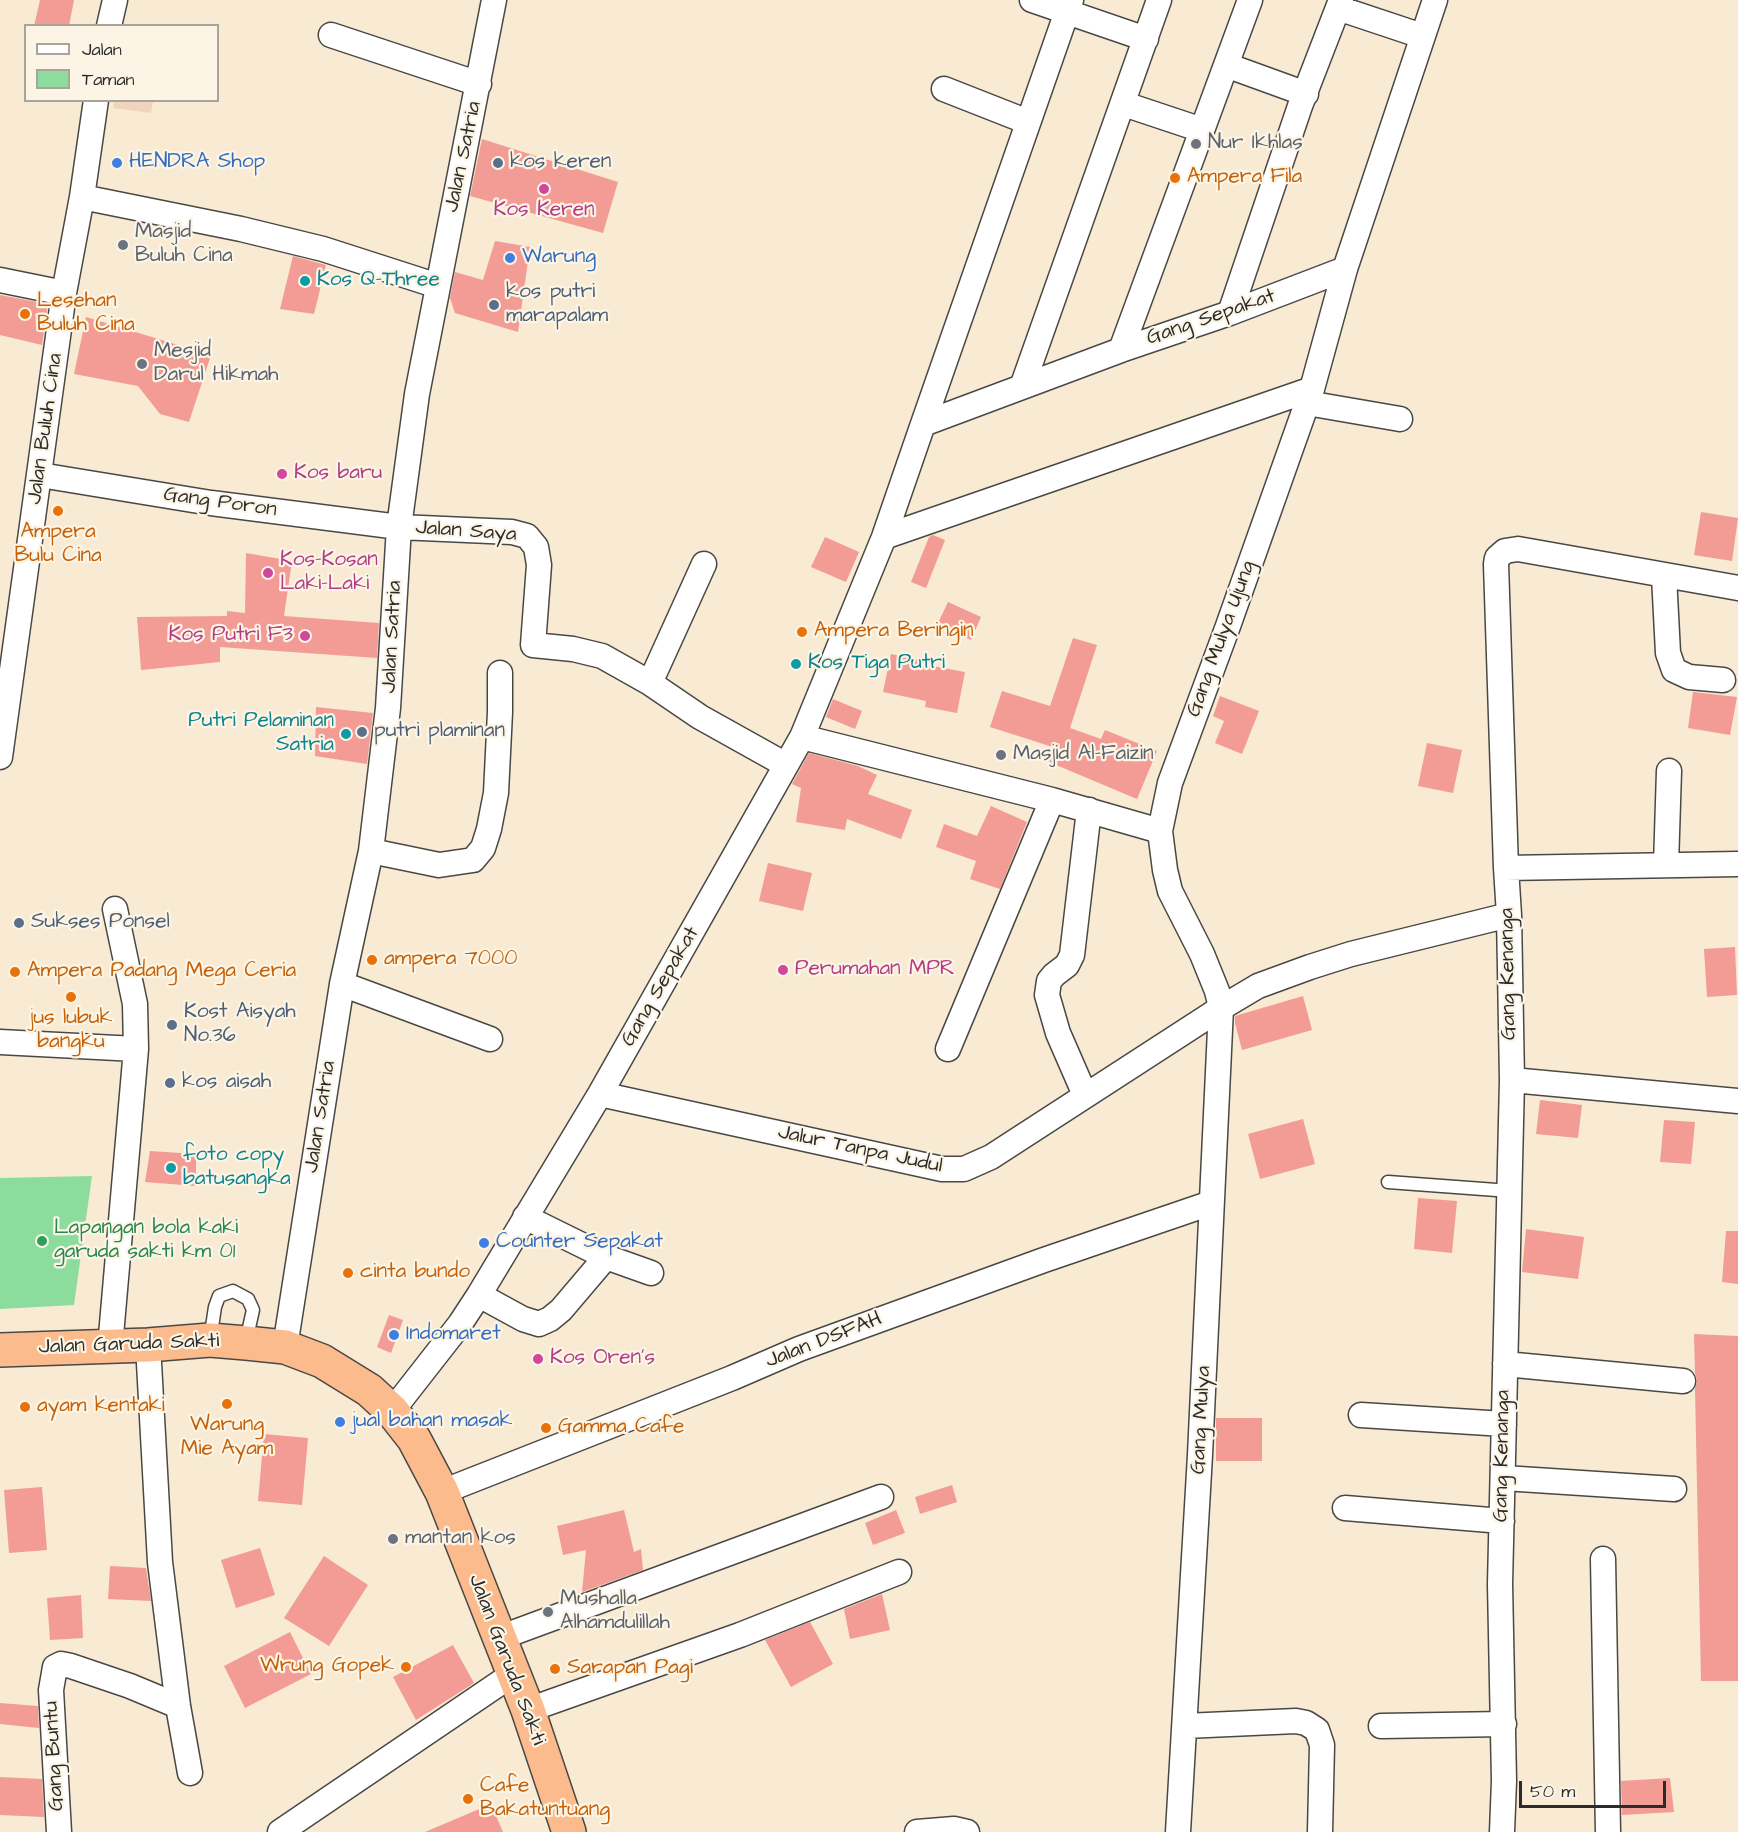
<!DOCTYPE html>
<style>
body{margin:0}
#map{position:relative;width:1738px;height:1832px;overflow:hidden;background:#f8ead3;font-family:"Architects Daughter",sans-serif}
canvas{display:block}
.legend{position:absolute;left:24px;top:24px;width:195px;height:78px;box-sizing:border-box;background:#fcf5e5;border:2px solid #a8a49b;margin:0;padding:8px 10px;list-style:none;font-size:18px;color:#2b2b2b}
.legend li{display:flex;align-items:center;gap:12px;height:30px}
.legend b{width:30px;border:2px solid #a8a49b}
.scale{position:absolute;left:1519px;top:1781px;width:147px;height:27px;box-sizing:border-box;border:3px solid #2b2b2b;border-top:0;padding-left:8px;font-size:18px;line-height:21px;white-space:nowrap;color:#2b2b2b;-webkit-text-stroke:4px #fcf5e5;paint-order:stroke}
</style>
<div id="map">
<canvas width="1738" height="1832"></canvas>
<ul class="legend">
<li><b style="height:8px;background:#fff"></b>Jalan</li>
<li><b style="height:16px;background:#8cdd9d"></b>Taman</li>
</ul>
<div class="scale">50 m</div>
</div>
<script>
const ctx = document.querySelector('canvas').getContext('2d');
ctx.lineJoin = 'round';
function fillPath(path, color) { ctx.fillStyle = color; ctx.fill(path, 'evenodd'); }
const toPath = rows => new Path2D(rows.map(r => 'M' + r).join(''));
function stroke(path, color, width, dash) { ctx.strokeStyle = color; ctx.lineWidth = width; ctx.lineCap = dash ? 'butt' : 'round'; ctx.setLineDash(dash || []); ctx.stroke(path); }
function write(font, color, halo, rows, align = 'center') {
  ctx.font = font + ' "Architects Daughter",sans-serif'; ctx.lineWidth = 4.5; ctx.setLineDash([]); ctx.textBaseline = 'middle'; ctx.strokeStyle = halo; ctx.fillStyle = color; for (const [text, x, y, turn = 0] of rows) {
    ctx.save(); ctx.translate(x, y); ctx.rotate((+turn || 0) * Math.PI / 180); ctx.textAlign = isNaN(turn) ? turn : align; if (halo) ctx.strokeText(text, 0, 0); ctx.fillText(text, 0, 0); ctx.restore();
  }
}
fillPath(toPath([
 [114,101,153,101,151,113,113,108]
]), '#f2d4be');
fillPath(toPath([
 [92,1176,74,1305,0,1309,0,1178]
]), '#8cdd9d');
fillPath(toPath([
 [40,0,74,0,69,26,34,26],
 [482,139,618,182,603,233,470,196],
 [495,241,530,247,518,332,455,313,450,298,455,272,483,280],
 [293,256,326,265,314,314,280,309],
 [0,295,48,304,42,345,0,335],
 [86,317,211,355,189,422,160,414,138,386,74,374],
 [1701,512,1738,518,1732,561,1694,555],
 [933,535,945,540,926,588,911,582,929,537],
 [825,537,859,552,846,582,811,567],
 [246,553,292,561,284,616,379,623,377,658,220,647,220,662,141,670,137,617,227,616,227,611,245,613],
 [948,602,981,617,971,640,937,625],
 [1073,638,1097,645,1070,728,1101,739,1105,730,1157,751,1137,799,1049,762,1056,748,990,727,1002,691,1050,706],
 [891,654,928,662,927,665,965,672,957,713,925,707,926,701,883,692],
 [1693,692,1737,697,1730,735,1688,728],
 [1220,696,1259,711,1242,754,1215,743,1224,721,1213,716],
 [833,699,862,711,855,729,826,717],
 [316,707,373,713,367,764,315,756],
 [1427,743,1462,750,1453,793,1418,786],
 [809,753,858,766,877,775,868,794,912,810,901,839,847,819,845,830,796,822,801,788,792,784],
 [991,806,1027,822,1000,889,970,879,976,861,936,847,944,824,977,836],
 [768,863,812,873,803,911,759,901],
 [1735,947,1737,995,1707,997,1704,949],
 [1303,996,1312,1030,1242,1050,1235,1023,1235,1016],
 [1540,1100,1582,1105,1578,1138,1536,1134],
 [1303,1119,1315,1164,1260,1179,1248,1134],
 [1664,1120,1695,1122,1691,1164,1660,1162],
 [150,1151,196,1154,196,1186,145,1182],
 [1418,1198,1457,1201,1452,1253,1414,1249],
 [1526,1229,1584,1237,1578,1279,1522,1272],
 [1726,1231,1738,1231,1738,1284,1722,1282],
 [389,1315,403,1320,391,1353,377,1347],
 [1694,1334,1738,1336,1738,1681,1701,1681,1695,1388,1697,1382,1695,1373],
 [1216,1418,1262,1418,1262,1461,1216,1461],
 [264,1434,308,1438,302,1505,258,1501],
 [952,1485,957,1502,920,1514,915,1497],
 [42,1487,47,1550,9,1553,4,1490],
 [624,1510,634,1552,641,1549,643,1570,582,1592,586,1550,563,1555,557,1526],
 [896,1510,905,1533,873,1545,865,1523],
 [260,1548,275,1595,236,1608,221,1560],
 [324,1556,368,1585,329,1646,284,1618],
 [110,1566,146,1568,151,1601,108,1599],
 [882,1594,890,1630,850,1639,844,1609],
 [81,1595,83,1638,50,1640,47,1598],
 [810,1622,833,1664,791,1687,765,1640],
 [290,1632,311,1674,245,1708,224,1666],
 [453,1645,474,1683,416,1720,393,1677],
 [0,1703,38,1706,39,1728,0,1724],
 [0,1777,42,1779,44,1817,0,1815],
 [1670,1778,1674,1812,1622,1815,1621,1781],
 [491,1804,503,1832,425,1832]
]), '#f29c95');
const service = toPath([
 [1388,1182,1510,1191],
 [210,1340,215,1307,219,1296,233,1291,248,1299,253,1310,246,1341]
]);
const minor = toPath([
 [1032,0,1146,39],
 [1338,8,1422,36],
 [109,26,115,0],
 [331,35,479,84],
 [1226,65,1306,94],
 [944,89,1028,122],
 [1124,104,1202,130],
 [82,197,241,229,323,249,438,286],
 [0,280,64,293],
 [1230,313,1300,106,1341,0],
 [1121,350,1250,0],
 [1022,387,1159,0],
 [1307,403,1400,419],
 [923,424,1071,0],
 [40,475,211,503,399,527,512,532,527,536,536,547,539,565,533,645,573,649,602,656,650,683,700,717,786,765],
 [884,537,1312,389],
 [1664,576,1668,653,1674,670,1689,677,1723,680],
 [1738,588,1518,549,1505,551,1497,558,1496,564,1506,868,1738,864],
 [650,683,704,564],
 [802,737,1052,800,1160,831],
 [0,757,64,293,82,197,96,100],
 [371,851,439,865,473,860,483,848,489,829,496,793,500,712,500,673],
 [1666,865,1669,771],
 [1506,868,1509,915,1512,1080,1738,1101],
 [342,984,490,1039],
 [0,1042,136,1049],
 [948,1049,1052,800],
 [600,1094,942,1169,964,1169,991,1157,1221,1008,1258,986,1310,967,1351,954,1509,915],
 [1085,1095,1058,1033,1047,995,1049,981,1054,975,1067,965,1072,955,1089,810],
 [525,1217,606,1257],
 [479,1295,523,1319,539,1324,550,1319,561,1310,606,1257,651,1273],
 [148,1345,160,1562,178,1706,190,1773],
 [110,1347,136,1049,135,1004,115,909],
 [285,1347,342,984,371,851,388,708,399,527,417,394,494,0],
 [1505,1364,1683,1381],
 [392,1411,460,1324,479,1295,600,1094,802,737,884,537,923,424,1121,350,1230,313,1345,269],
 [1361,1415,1504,1424],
 [1504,1478,1674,1489],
 [442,1492,732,1378,799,1349,1044,1260,1211,1203],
 [1345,1508,1502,1521],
 [1603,1559,1608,1832],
 [499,1638,881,1497],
 [528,1710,740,1635,899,1572],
 [1185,1726,1296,1721,1306,1723,1317,1730,1322,1745,1320,1832],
 [1381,1726,1504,1724],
 [59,1832,51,1690,55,1667,61,1664,71,1666,130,1686,178,1706],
 [280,1832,513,1674],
 [917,1832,954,1829,967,1832],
 [1178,1832,1200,1455,1221,1008,1217,991,1202,954,1170,891,1165,870,1160,831,1170,783,1228,626,1312,389,1345,269,1435,0],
 [1502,1832,1504,1781,1500,1584,1512,1080]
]);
const trunk = toPath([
 [0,1350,148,1345,210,1340,246,1343,285,1347,322,1361,369,1390,392,1411,414,1439,442,1492,528,1710,569,1832]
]);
stroke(service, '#4a4844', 15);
stroke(minor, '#4a4844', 27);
stroke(trunk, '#4a4844', 36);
stroke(service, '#fff', 12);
stroke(minor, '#fff', 24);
stroke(trunk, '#fbbb8d', 33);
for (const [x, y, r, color] of [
 [1196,144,6,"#6b7280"],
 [117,163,6,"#3f7fe0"],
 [498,163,6,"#5c6f8a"],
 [1175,178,6,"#e8710a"],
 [544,189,6,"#d1479c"],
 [123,245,6,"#6b7280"],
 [510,258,6,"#3f7fe0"],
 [305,281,6,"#0f9aa8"],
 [494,305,6,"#5c6f8a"],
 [25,314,6,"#e8710a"],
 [142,364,6,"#6b7280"],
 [282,474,6,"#d1479c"],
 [58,511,6,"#e8710a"],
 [268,573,6,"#d1479c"],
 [802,632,6,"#e8710a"],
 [305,636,6,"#d1479c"],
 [796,664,6,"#0f9aa8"],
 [362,732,6,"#5c6f8a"],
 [346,734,6,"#0f9aa8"],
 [1001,755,6,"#6b7280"],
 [19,923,6,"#5c6f8a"],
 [372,960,6,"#e8710a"],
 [783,970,6,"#d1479c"],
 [15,972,6,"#e8710a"],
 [71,997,6,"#e8710a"],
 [172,1025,6,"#5c6f8a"],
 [170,1083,6,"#5c6f8a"],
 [171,1168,6,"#0f9aa8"],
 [42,1241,6,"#2e9e5b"],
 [484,1243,6,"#3f7fe0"],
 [348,1273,6,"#e8710a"],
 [394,1335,6,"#3f7fe0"],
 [538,1359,6,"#d1479c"],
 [227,1404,6,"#e8710a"],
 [25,1407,6,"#e8710a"],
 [340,1422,6,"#3f7fe0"],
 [546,1428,6,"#e8710a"],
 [393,1539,6,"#6b7280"],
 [548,1612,6,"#6b7280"],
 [406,1667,6,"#e8710a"],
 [555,1669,6,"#e8710a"],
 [468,1799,6,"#e8710a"]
]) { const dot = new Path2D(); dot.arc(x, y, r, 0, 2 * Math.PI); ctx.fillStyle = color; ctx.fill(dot); stroke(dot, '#fcf5e5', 2); }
write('21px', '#5b616d', '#fcf5e5', [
 ["Nur Ikhlas",1208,144],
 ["Masjid",135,233],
 ["Buluh Cina",135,257],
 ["Mesjid",154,352],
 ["Darul Hikmah",154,376],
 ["Masjid Al-Faizin",1013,755],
 ["mantan kos",405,1539],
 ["Mushalla",560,1600],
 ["Alhamdulillah",560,1624]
], 'left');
write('21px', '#2b2b2b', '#fcf5e5', [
 ["Jalan Satria",464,157,-78],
 ["Gang Sepakat",1211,318,-19],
 ["Jalan Buluh Cina",46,429,-82],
 ["Gang Poron",220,503,8],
 ["Jalan Saya",466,532,4],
 ["Jalan Satria",393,637,-87],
 ["Gang Mulya Ujung",1222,639,-70],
 ["Gang Kenanga",1509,974,-91],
 ["Gang Sepakat",661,987,-60],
 ["Jalan Satria",321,1117,-81],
 ["Jalur Tanpa Judul",860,1150,12],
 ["Jalan DSFAH",824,1341,-21],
 ["Jalan Garuda Sakti",129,1345,-2],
 ["Gang Mulya",1202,1420,-87],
 ["Gang Kenanga",1503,1456,-89],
 ["Jalan Garuda Sakti",506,1660,69],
 ["Gang Buntu",55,1756,-93]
]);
write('21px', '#366cbe', '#fcf5e5', [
 ["HENDRA Shop",129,163],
 ["Warung",522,258],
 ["Counter Sepakat",496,1243],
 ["Indomaret",406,1335],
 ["jual bahan masak",352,1422]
], 'left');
write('21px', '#4e5e75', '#fcf5e5', [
 ["kos keren",510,163],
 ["kos putri",506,293],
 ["marapalam",506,317],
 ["putri plaminan",374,732],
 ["Sukses Ponsel",31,923],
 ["Kost Aisyah",184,1013],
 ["No.36",184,1037],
 ["kos aisah",182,1083]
], 'left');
write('21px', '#c56008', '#fcf5e5', [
 ["Ampera Fila",1187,178],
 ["Lesehan",37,302],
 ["Buluh Cina",37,326],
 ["Ampera",58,533,"center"],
 ["Bulu Cina",58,557,"center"],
 ["Ampera Beringin",814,632],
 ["ampera 7000",384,960],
 ["Ampera Padang Mega Ceria",27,972],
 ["jus lubuk",71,1019,"center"],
 ["bangku",71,1043,"center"],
 ["cinta bundo",360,1273],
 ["ayam kentaki",37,1407],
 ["Warung",227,1426,"center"],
 ["Mie Ayam",227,1450,"center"],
 ["Gamma Cafe",558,1428],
 ["Wrung Gopek",394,1667,"right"],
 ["Sarapan Pagi",567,1669],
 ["Cafe",480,1787],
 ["Bakatuntuang",480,1811]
], 'left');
write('21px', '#b23c85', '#fcf5e5', [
 ["Kos Keren",544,211,"center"],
 ["Kos baru",294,474],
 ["Kos-Kosan",280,561],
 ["Laki-Laki",280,585],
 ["Kos Putri F3",293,636,"right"],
 ["Perumahan MPR",795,970],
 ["Kos Oren's",550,1359]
], 'left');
write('21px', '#0d838f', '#fcf5e5', [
 ["Kos Q-Three",317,281],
 ["Kos Tiga Putri",808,664],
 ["Putri Pelaminan",334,722,"right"],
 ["Satria",334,746,"right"],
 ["foto copy",183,1156],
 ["batusangka",183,1180]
], 'left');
write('21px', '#27864d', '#fcf5e5', [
 ["Lapangan bola kaki",54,1229],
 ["garuda sakti km 01",54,1253]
], 'left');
</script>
